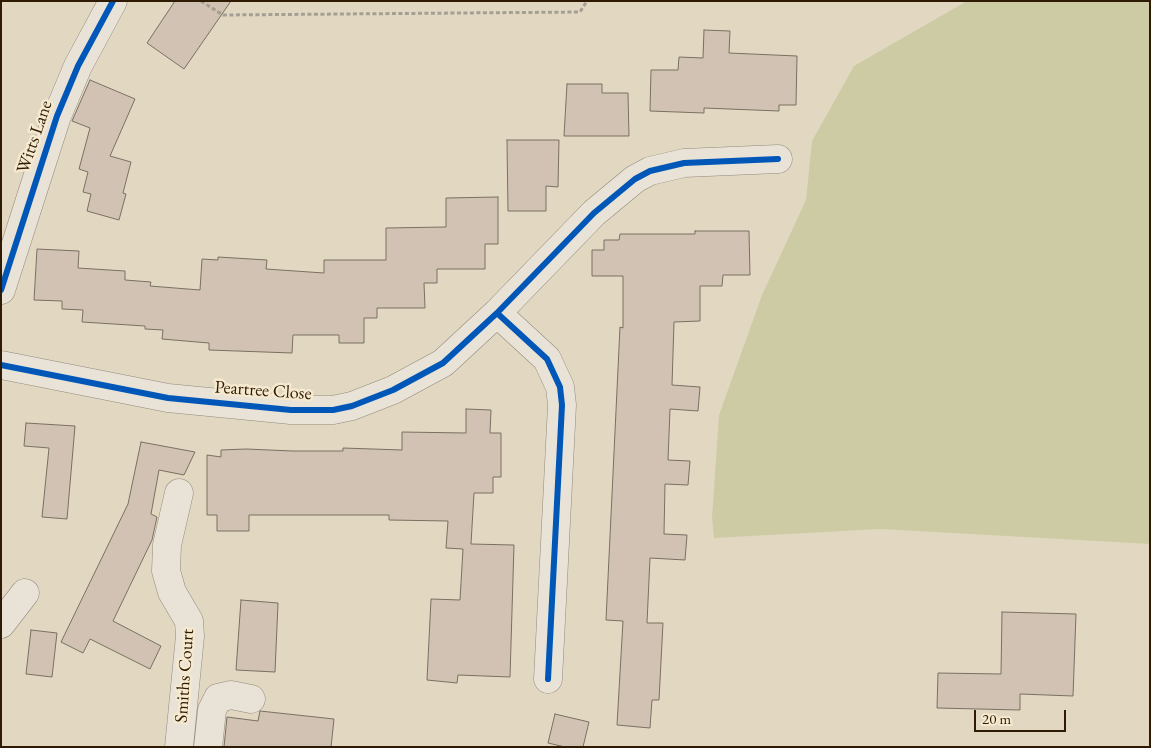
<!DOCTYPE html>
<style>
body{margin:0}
#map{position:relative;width:1151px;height:748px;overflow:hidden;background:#e2d8c2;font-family:"EB Garamond",serif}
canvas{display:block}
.frame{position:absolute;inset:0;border:2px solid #2f1b04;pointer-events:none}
.scale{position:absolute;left:974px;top:710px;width:92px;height:22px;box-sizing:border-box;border:2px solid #2f1b04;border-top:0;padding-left:6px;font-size:15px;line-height:18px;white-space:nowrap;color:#2f1b04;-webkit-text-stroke:4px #f5e9cf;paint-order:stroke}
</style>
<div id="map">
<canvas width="1151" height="748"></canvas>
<div class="frame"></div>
<div class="scale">20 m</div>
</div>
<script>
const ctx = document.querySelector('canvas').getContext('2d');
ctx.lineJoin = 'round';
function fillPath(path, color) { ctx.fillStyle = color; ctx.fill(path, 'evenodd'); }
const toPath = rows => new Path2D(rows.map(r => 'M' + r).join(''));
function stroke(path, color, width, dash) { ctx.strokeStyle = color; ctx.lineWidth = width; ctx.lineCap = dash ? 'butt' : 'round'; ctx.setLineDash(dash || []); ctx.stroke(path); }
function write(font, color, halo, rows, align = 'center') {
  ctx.font = font + ' "EB Garamond",serif'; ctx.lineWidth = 5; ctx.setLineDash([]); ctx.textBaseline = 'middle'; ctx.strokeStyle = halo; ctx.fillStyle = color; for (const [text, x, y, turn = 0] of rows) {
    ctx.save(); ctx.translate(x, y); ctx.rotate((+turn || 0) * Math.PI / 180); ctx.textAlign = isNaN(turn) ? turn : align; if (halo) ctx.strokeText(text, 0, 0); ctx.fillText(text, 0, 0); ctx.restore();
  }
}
fillPath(toPath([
 [967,1,1150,1,1150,544,880,529,714,538,712,518,719,415,762,295,806,200,812,141,854,66]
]), '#cdcba4');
const building = toPath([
 [175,1,231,1,184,69,147,43,175,1],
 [704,30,730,31,729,53,797,56,796,105,779,105,779,111,704,108,704,113,650,111,651,70,678,70,679,57,703,58,704,30],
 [90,80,135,99,110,156,131,162,123,193,126,194,119,220,87,211,91,194,83,192,88,172,79,169,90,128,72,121,90,80],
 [567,84,602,84,602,93,628,93,629,136,564,136,567,84],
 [507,140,559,140,558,187,546,186,546,211,508,211,507,140],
 [498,197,498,244,485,244,485,269,437,269,437,283,424,283,425,308,377,308,377,318,364,318,364,343,339,343,339,335,293,335,292,353,209,350,209,343,162,339,163,330,145,329,145,326,82,322,83,310,62,309,62,301,34,300,37,249,79,251,78,268,125,271,125,280,151,282,150,286,200,290,202,259,218,260,218,257,267,260,266,269,324,273,324,260,386,260,386,228,446,227,446,198,498,197],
 [695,231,749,231,750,275,723,275,722,286,700,286,700,321,674,322,672,385,700,387,698,411,670,409,668,460,690,461,688,485,665,484,664,534,687,535,685,560,650,558,647,623,663,623,659,700,652,700,650,728,617,725,623,621,606,620,620,327,623,328,623,276,592,276,592,250,604,250,604,240,619,240,620,234,695,234,695,231],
 [466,409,491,410,490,433,501,433,501,477,493,477,493,493,474,493,471,544,514,545,510,677,458,675,457,683,427,680,431,599,460,600,463,549,446,548,448,521,389,520,389,515,249,515,249,531,217,531,217,515,207,515,207,455,221,457,221,450,246,449,293,451,343,451,343,448,402,450,402,432,466,433,466,409],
 [26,423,75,426,67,519,42,517,49,448,24,446,26,423],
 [141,442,195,452,184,475,159,470,151,514,157,517,152,540,113,621,161,646,150,669,90,639,83,653,61,642,128,504,141,442],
 [241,600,278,603,275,672,236,670,241,600],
 [1002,612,1076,614,1073,696,1020,694,1020,710,937,708,938,673,1001,674,1002,612],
 [31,630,57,633,52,677,26,674,31,630],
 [260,711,334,719,331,747,224,747,227,717,258,721,260,711],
 [555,714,589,722,583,747,565,747,548,743,555,714]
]);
fillPath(building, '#d2c2b3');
stroke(building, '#787061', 1);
const minor = toPath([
 [1,290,57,116,78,66,113,1],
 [497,313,547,359,560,387,562,405,548,679],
 [1,365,168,398,291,410,333,410,352,406,393,390,443,363,497,313,594,213,635,179,650,171,684,163,778,159],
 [1,624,25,593],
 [179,747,190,636,189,621,172,592,166,571,167,545,179,493],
 [208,747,212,710,218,698,231,695,251,699]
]);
stroke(minor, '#92897a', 29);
stroke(toPath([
 [201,1,223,15,580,12,587,1]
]), '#a49e93', 3, [4, 2.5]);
stroke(minor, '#e8e2d7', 28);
stroke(toPath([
 [1,290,57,116,78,66,113,1],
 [497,313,547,359,560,387,562,405,548,679],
 [1,365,168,398,291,410,333,410,352,406,393,390,443,363,497,313,594,213,635,179,650,171,684,163,778,159]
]), '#0057b8', 6);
write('18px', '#2f1b04', '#f5e9cf', [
 ["Witts Lane",35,137,-71],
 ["Peartree Close",263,391,4],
 ["Smiths Court",185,676,-86]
]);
</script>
